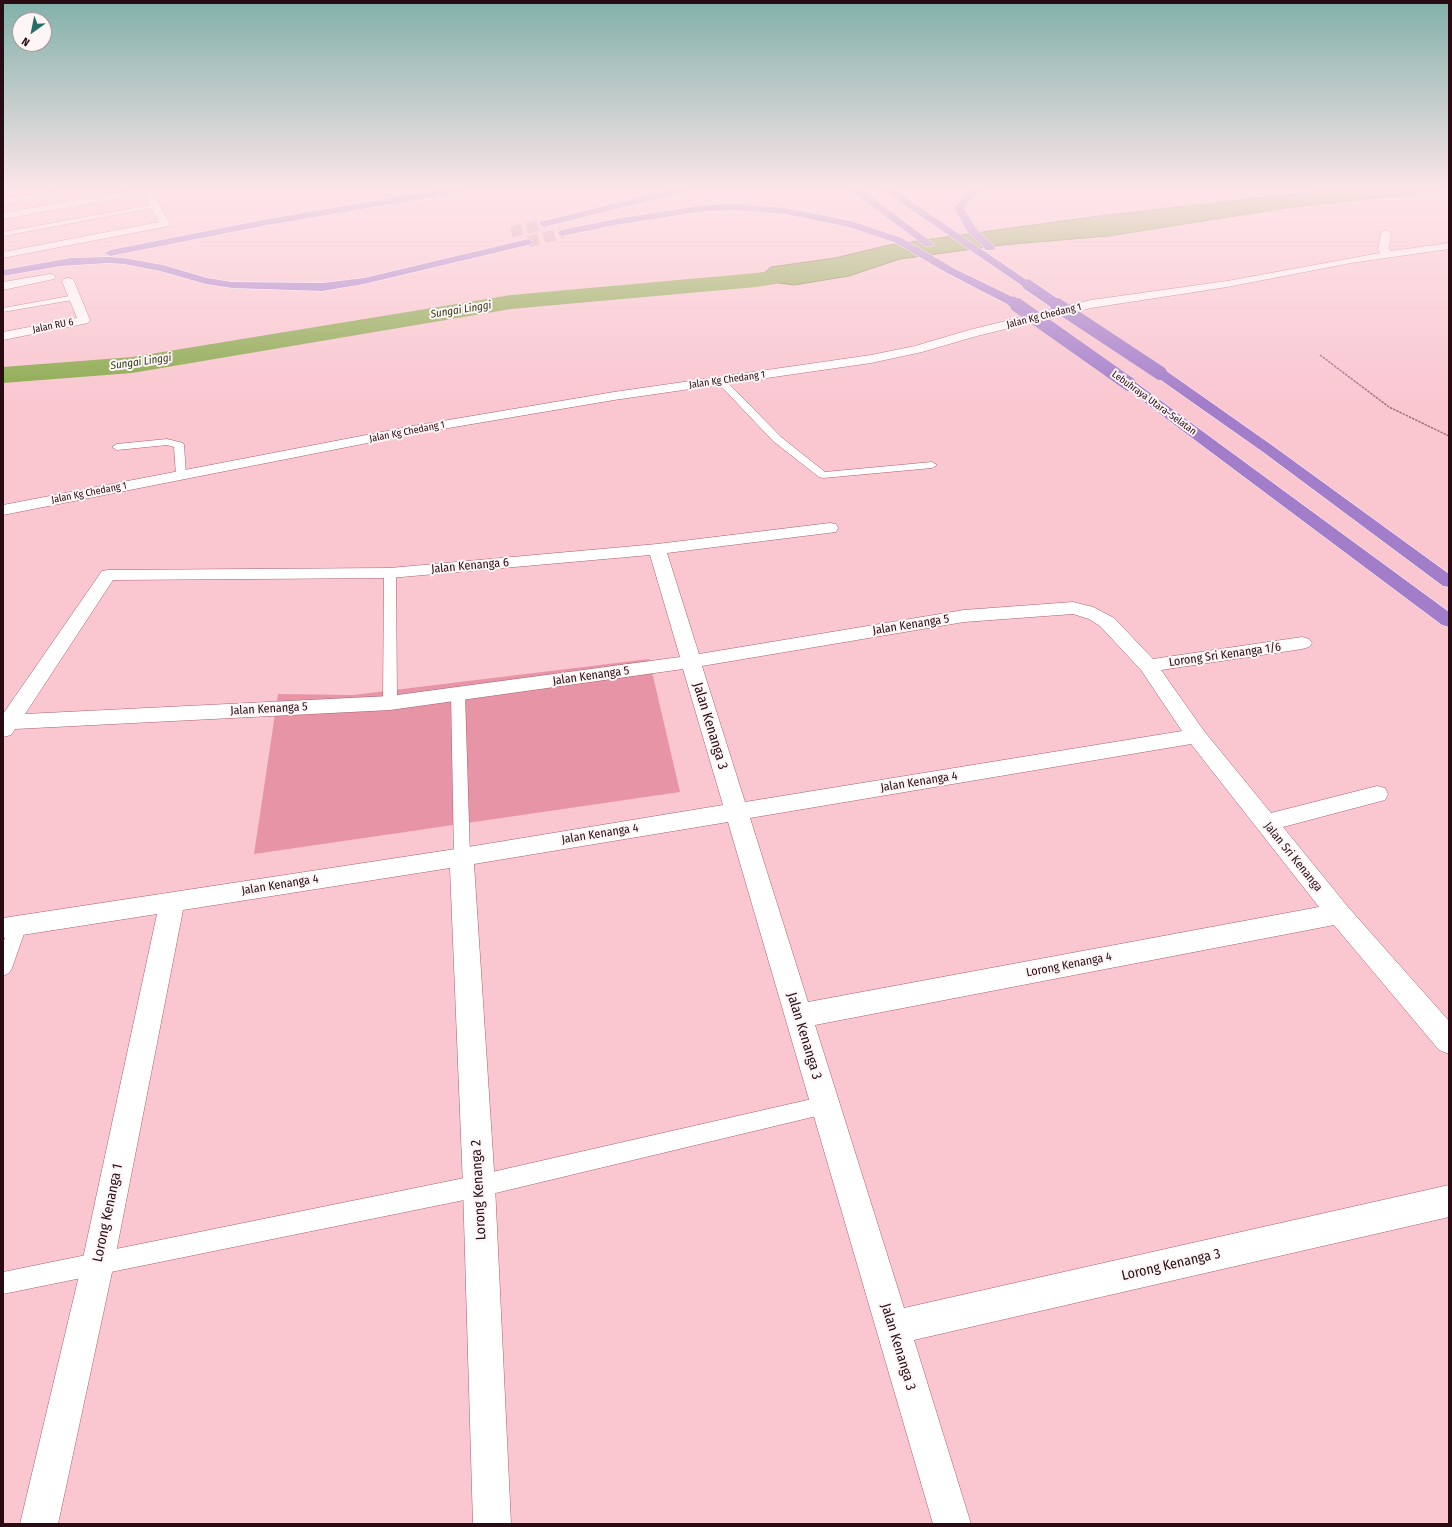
<!DOCTYPE html>
<meta charset="utf-8">
<style>
body{margin:0}
#map{position:relative;width:1452px;height:1527px;overflow:hidden;background:#fac7d1;font-family:"Fira Sans Condensed",sans-serif}
canvas{display:block}
.frame{position:absolute;inset:0;border:4px solid #290c13;pointer-events:none}
.north{position:absolute;left:12px;top:12px;width:40px;height:40px;box-sizing:border-box;background:#fef5f6;border:1px solid #a9989b;border-radius:50%;rotate:213deg;font-size:11px;font-weight:700;line-height:16px;text-align:center;color:#290c13}
.north::after{content:'';display:block;margin:auto;width:14px;height:18px;background:#256e67;clip-path:polygon(50% 0,100% 100%,50% 72%,0 100%)}
</style>
<div id="map">
<canvas width="1452" height="1527"></canvas>
<div class="frame"></div>
<div class="north">N</div>
</div>
<script>
const ctx = document.querySelector('canvas').getContext('2d');
ctx.lineJoin = 'round';
function fillPath(path, color) { ctx.fillStyle = color; ctx.fill(path, 'evenodd'); }
const toPath = rows => new Path2D(rows.map(r => 'M' + r).join(''));
function stroke(path, color, width, dash) { ctx.strokeStyle = color; ctx.lineWidth = width; ctx.lineCap = dash ? 'butt' : 'round'; ctx.setLineDash(dash || []); ctx.stroke(path); }
function write(font, color, halo, rows, align = 'center') {
  ctx.font = font + ' "Fira Sans Condensed",sans-serif'; ctx.lineWidth = 4; ctx.setLineDash([]); ctx.textBaseline = 'middle'; ctx.strokeStyle = halo; ctx.fillStyle = color; for (const [text, x, y, turn = 0] of rows) {
    ctx.save(); ctx.translate(x, y); ctx.rotate((+turn || 0) * Math.PI / 180); ctx.textAlign = isNaN(turn) ? turn : align; if (halo) ctx.strokeText(text, 0, 0); ctx.fillText(text, 0, 0); ctx.restore();
  }
}
fillPath(toPath([
 [649,659,680,792,254,854,278,694,353,695]
]), '#e894a7');
const water = toPath([
 [1338,189,1449,190,1292,207,1108,236,1002,245,900,259,849,276,794,285,756,280,771,267,835,258,889,245,1091,217,1338,189]
]);
fillPath(water, '#88a94b');
stroke(water, '#6c7a3a', 1);
fillPath(toPath([
 [817,264,825,266,829,271,825,276,756,287,511,309,132,373,3,383,3,367,132,357,511,295,756,273,817,264]
]), '#88a94b');
stroke(toPath([
 [511,232,544,224],
 [528,242,562,233]
]), '#d0a2ab', 11, [11, 5.5]);
const lane = toPath([
 [66,189,83,189,3,204,3,200,66,189],
 [156,204,158,205,158,207,3,236,3,232,156,204],
 [75,295,78,295,78,299,3,312,3,308,75,295],
 [721,378,724,379,781,437,825,472,932,462,937,465,932,468,823,478,819,477,773,441,718,383,716,381,721,378],
 [167,439,183,443,184,445,186,475,185,477,181,478,176,475,174,447,167,445,117,450,112,447,117,444,167,439],
 [390,569,394,570,396,573,397,703,395,706,390,708,385,706,383,703,384,573,386,570,390,569],
 [458,689,463,691,465,694,470,857,468,861,462,863,456,861,454,857,451,694,453,691,458,689],
 [18,918,24,920,27,925,12,968,9,973,3,976,3,943,12,920,18,918],
 [825,1096,832,1098,835,1105,832,1112,825,1114,479,1197,3,1294,3,1272,479,1175,825,1096]
]);
const street = toPath([
 [140,189,151,189,170,224,169,226,3,258,3,252,159,222,144,194,3,219,3,213,140,189],
 [1386,230,1391,233,1389,249,1391,251,1449,243,1449,249,1351,263,1227,287,1091,308,977,336,922,352,871,363,614,400,413,434,3,515,3,505,413,426,614,392,871,355,915,346,969,330,1091,300,1227,281,1380,253,1378,249,1381,233,1386,230],
 [50,274,54,275,56,277,54,279,3,290,3,282,50,274],
 [68,278,72,279,74,281,90,320,88,323,3,340,3,332,77,318,62,281,64,279,68,278],
 [830,523,836,524,838,528,836,532,667,553,699,654,964,610,1073,602,1093,607,1114,618,1153,659,1302,637,1309,639,1312,643,1309,647,1302,649,1161,670,1204,731,1271,813,1377,786,1385,788,1388,794,1385,800,1283,827,1348,907,1449,1021,1449,1054,1439,1050,1334,925,815,1025,904,1308,1449,1185,1449,1217,914,1340,971,1524,933,1524,728,822,474,864,495,1186,511,1524,473,1524,463,1186,450,868,183,910,114,1263,58,1524,20,1524,82,1263,157,914,3,938,3,918,462,848,723,805,683,669,390,710,15,729,11,735,3,737,3,714,102,571,108,570,390,568,657,544,830,523],
 [650,555,680,657,390,696,25,714,113,580,390,578,650,555],
 [1073,614,1089,619,1100,626,1141,670,1182,731,745,802,702,666,964,622,1073,614],
 [1191,744,1319,907,808,1002,750,818,1191,744]
]);
const secondary = toPath([
 [388,189,400,189,402,192,397,195,388,189]
]);
const highway = toPath([
 [444,189,468,189,463,192,268,225,110,256,105,253,110,250,268,219,444,189],
 [672,189,690,189,688,191,544,227,539,224,540,222,672,189],
 [849,189,861,189,934,244,933,246,925,246,849,189],
 [881,189,893,189,1034,285,1032,287,1024,287,881,189],
 [976,189,989,189,969,200,964,208,975,227,994,246,995,248,994,250,986,250,967,231,954,208,963,196,976,189],
 [735,204,785,208,851,221,902,238,955,269,1017,299,1019,302,1017,305,1013,306,1009,305,947,273,894,242,849,227,785,214,735,210,705,211,615,225,562,236,557,233,562,230,615,219,705,205,735,204],
 [528,239,533,242,532,244,364,284,322,291,232,288,206,284,160,271,124,264,108,263,61,266,3,276,3,270,71,258,108,257,124,258,163,265,207,278,232,282,322,283,364,278,528,239],
 [1160,369,1165,370,1273,446,1449,574,1449,587,1443,586,1263,452,1155,376,1153,373,1155,370,1160,369],
 [1129,380,1134,381,1449,612,1449,627,1442,625,1124,387,1122,384,1124,381,1129,380]
]);
stroke(lane, '#a95f70', 1);
stroke(street, '#a95f70', 1);
stroke(secondary, '#a95f70', 1);
stroke(highway, '#fff', 1);
stroke(toPath([
 [1320,355,1389,407,1449,436]
]), '#9d747d', 1.5, [2.5, 1]);
fillPath(lane, '#fff');
fillPath(street, '#fff');
fillPath(secondary, '#fff');
fillPath(highway, '#a27dca');
const highwayBridgeFar1 = toPath([
 [1028,285,1059,306],
 [1013,302,1018,306]
]);
const highwayBridge = toPath([
 [1017,305,1129,384],
 [1057,305,1160,373]
]);
stroke(highwayBridgeFar1, '#fff', 12, []);
stroke(highwayBridge, '#fff', 14, []);
stroke(highwayBridgeFar1, '#a27dca', 11);
stroke(highwayBridge, '#a27dca', 14);
const sky = ctx.createLinearGradient(0, 0, 0, 403);
sky.addColorStop(0, '#81b0a9');
sky.addColorStop(0.47, '#fde6ea');
sky.addColorStop(1, '#fde6ea00');
ctx.fillStyle = sky;
ctx.fillRect(0, 0, 1452, 403);
write('10px', '#290c13', '#fef5f6', [
 ["Jalan Kg Chedang 1",1044,316,-14],
 ["Jalan RU 6",53,326,-11],
 ["Jalan Kg Chedang 1",727,380,-8],
 ["Lebuhraya Utara–Selatan",1154,403,36],
 ["Jalan Kg Chedang 1",407,432,-11],
 ["Jalan Kg Chedang 1",89,493,-11]
]);
write('italic 11px', '#313f18', '#fef5f6', [
 ["Sungai Linggi",461,310,-9],
 ["Sungai Linggi",141,362,-8]
]);
write('12px', '#290c13', '#fef5f6', [
 ["Jalan Kenanga 6",470,566,-5],
 ["Jalan Kenanga 5",911,625,-9],
 ["Lorong Sri Kenanga 1/6",1225,655,-8],
 ["Jalan Kenanga 5",591,676,-8],
 ["Jalan Kenanga 5",269,709,-3],
 ["Jalan Kenanga 4",919,782,-9],
 ["Jalan Kenanga 4",600,834,-9],
 ["Jalan Sri Kenanga",1293,857,51],
 ["Jalan Kenanga 4",280,885,-9],
 ["Lorong Kenanga 4",1069,965,-11]
]);
write('14px', '#290c13', '#fef5f6', [
 ["Jalan Kenanga 3",710,726,73],
 ["Jalan Kenanga 3",804,1036,73],
 ["Lorong Kenanga 2",479,1190,-93],
 ["Lorong Kenanga 1",108,1213,-78],
 ["Lorong Kenanga 3",1171,1265,-13],
 ["Jalan Kenanga 3",898,1347,73]
]);
</script>
